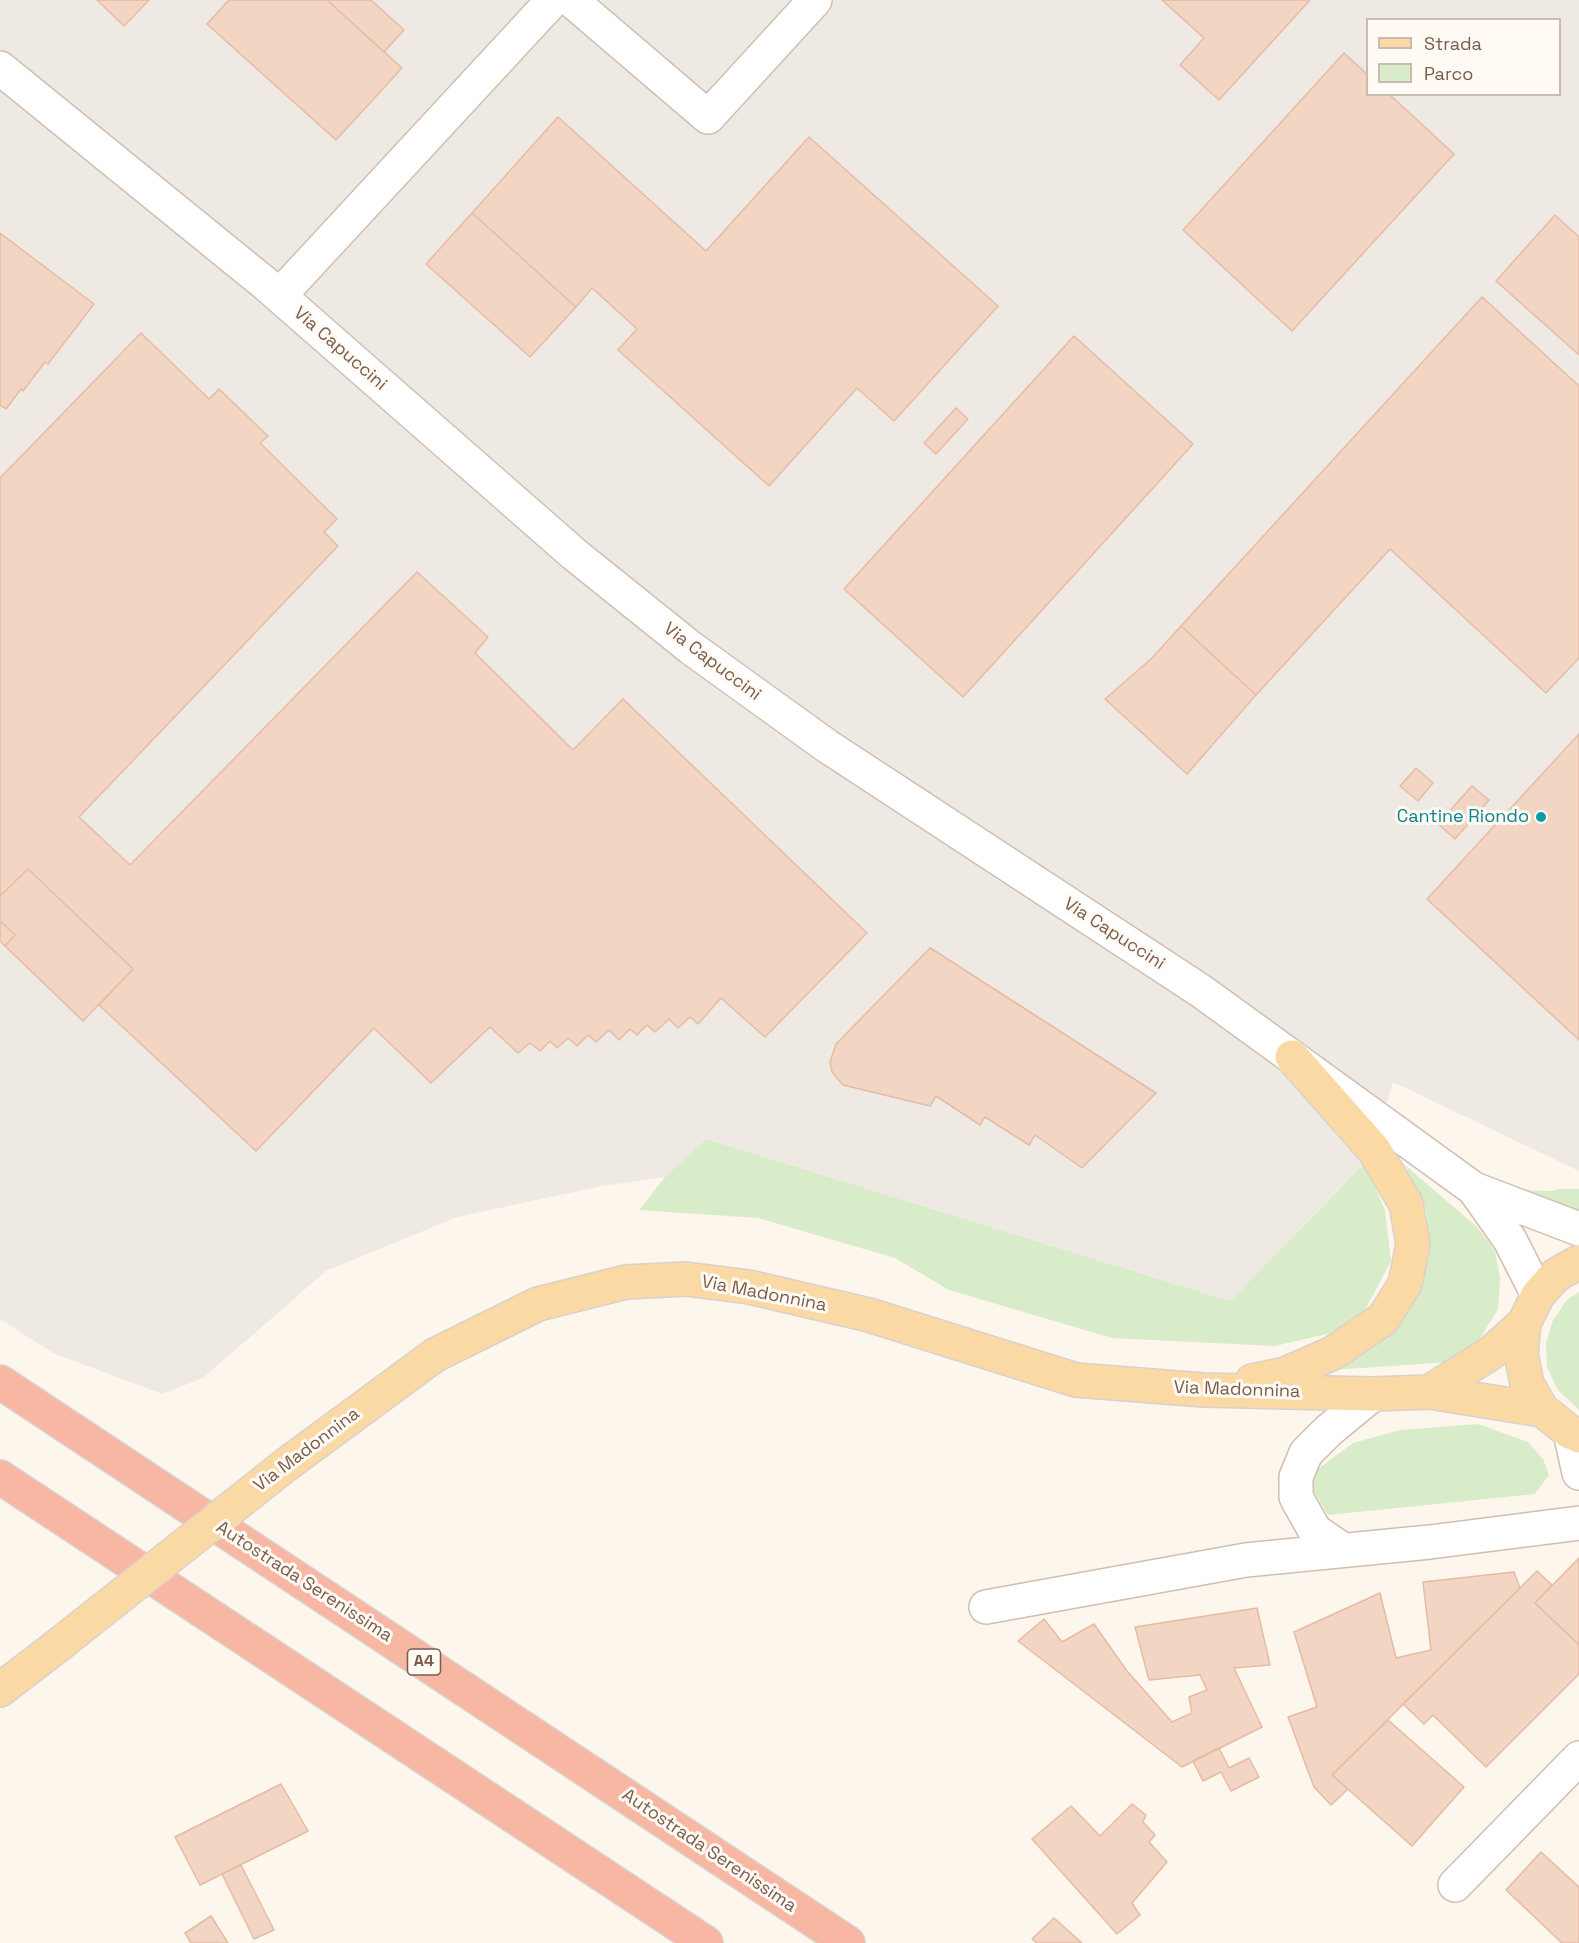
<!DOCTYPE html>
<style>
body{margin:0}
#map{position:relative;width:1579px;height:1943px;overflow:hidden;background:#fdf6ec;font-family:"Space Grotesk",sans-serif}
canvas{display:block}
.legend{position:absolute;left:1366px;top:18px;width:195px;height:78px;box-sizing:border-box;background:#fffaf3;border:2px solid #cabbb1;margin:0;padding:8px 10px;list-style:none;font-size:18px;color:#7a5c4d}
.legend li{display:flex;align-items:center;gap:12px;height:30px}
.legend b{width:30px;border:2px solid #cabbb1}
</style>
<div id="map">
<canvas width="1579" height="1943"></canvas>
<ul class="legend">
<li><b style="height:8px;background:#fbd9a5"></b>Strada</li>
<li><b style="height:16px;background:#d8ecc9"></b>Parco</li>
</ul>
</div>
<script>
const ctx = document.querySelector('canvas').getContext('2d');
ctx.lineJoin = 'round';
function fillPath(path, color) { ctx.fillStyle = color; ctx.fill(path, 'evenodd'); }
const toPath = rows => new Path2D(rows.map(r => 'M' + r).join(''));
function stroke(path, color, width, dash) { ctx.strokeStyle = color; ctx.lineWidth = width; ctx.lineCap = dash ? 'butt' : 'round'; ctx.setLineDash(dash || []); ctx.stroke(path); }
function write(font, color, halo, rows, align = 'center') {
  ctx.font = font + ' "Space Grotesk",sans-serif'; ctx.lineWidth = 6; ctx.setLineDash([]); ctx.textBaseline = 'middle'; ctx.strokeStyle = halo; ctx.fillStyle = color; for (const [text, x, y, turn = 0] of rows) {
    ctx.save(); ctx.translate(x, y); ctx.rotate((+turn || 0) * Math.PI / 180); ctx.textAlign = isNaN(turn) ? turn : align; if (halo) ctx.strokeText(text, 0, 0); ctx.fillText(text, 0, 0); ctx.restore();
  }
}
fillPath(toPath([
 [0,0,1579,0,1579,1171,1393,1082,1370,1158,1230,1301,706,1139,665,1177,602,1186,457,1217,326,1271,203,1378,162,1394,53,1353,0,1319],
 [1368,20,1560,20,1560,94,1368,94]
]), '#efe9e4');
fillPath(toPath([
 [706,1139,1230,1301,1370,1158,1369,1173,1385,1210,1391,1261,1362,1316,1327,1334,1275,1346,1112,1338,949,1290,895,1258,758,1218,639,1210,665,1177],
 [1405,1165,1477,1227,1495,1251,1500,1278,1498,1309,1478,1342,1448,1362,1333,1370,1405,1316,1429,1259,1427,1213],
 [1559,1189,1579,1189,1579,1214,1557,1207,1524,1190,1551,1191],
 [1579,1292,1579,1410,1557,1389,1547,1367,1546,1343,1553,1320,1567,1300],
 [1478,1424,1528,1442,1543,1459,1549,1475,1535,1494,1328,1515,1312,1488,1318,1469,1353,1443,1400,1430]
]), '#d8ecc9');
const building = toPath([
 [97,0,149,0,124,26,97,0],
 [229,0,327,0,402,68,336,140,207,24,229,0],
 [327,0,371,0,404,30,384,52,327,0],
 [1162,0,1310,0,1219,100,1180,65,1204,38,1162,0],
 [1344,53,1368,75,1368,94,1389,94,1454,154,1292,331,1183,230,1344,53],
 [558,117,706,251,809,137,998,306,894,421,857,388,769,486,618,350,637,329,592,288,576,307,472,213,558,117],
 [472,213,576,307,530,357,426,264,472,213],
 [1555,215,1579,237,1579,355,1496,281,1555,215],
 [0,233,94,304,48,364,45,362,23,391,21,389,6,409,0,405,0,233],
 [1482,297,1579,386,1579,658,1546,693,1390,549,1256,695,1181,626,1482,297],
 [141,333,209,399,219,389,268,436,260,443,337,519,324,532,338,546,79,817,130,865,417,572,488,637,475,653,573,750,623,699,867,933,765,1037,721,998,698,1024,690,1017,678,1028,669,1019,655,1032,647,1025,637,1035,630,1029,619,1040,609,1030,596,1042,588,1035,577,1046,568,1038,557,1048,550,1041,540,1051,530,1043,518,1053,490,1027,431,1083,374,1028,256,1151,99,1005,133,969,28,869,0,896,0,478,141,333],
 [1074,336,1193,444,963,697,844,589,1074,336],
 [956,408,968,419,936,454,924,443,956,408],
 [1181,626,1256,695,1187,774,1105,699,1152,658,1181,626],
 [1579,734,1579,1040,1427,899,1579,734],
 [1416,768,1433,783,1418,801,1400,786,1416,768],
 [1472,786,1489,800,1455,839,1438,824,1472,786],
 [28,869,133,969,83,1021,5,946,15,935,0,921,0,896,28,869],
 [0,921,15,935,5,946,0,941,0,921],
 [930,948,935,951,1156,1093,1082,1168,1035,1135,1029,1145,985,1117,980,1125,936,1096,930,1106,843,1085,832,1072,830,1062,836,1044,930,948],
 [1579,1558,1579,1645,1535,1603,1579,1558],
 [1537,1571,1552,1585,1535,1603,1579,1645,1579,1674,1486,1767,1433,1715,1424,1724,1403,1704,1537,1571],
 [1514,1572,1520,1588,1332,1775,1348,1789,1331,1805,1314,1787,1288,1717,1317,1707,1294,1632,1380,1593,1396,1658,1431,1650,1423,1582,1514,1572],
 [1257,1608,1270,1665,1234,1668,1262,1727,1182,1767,1018,1641,1044,1619,1062,1642,1094,1624,1127,1671,1172,1722,1192,1713,1189,1697,1207,1690,1200,1675,1149,1680,1135,1627,1257,1608],
 [1388,1720,1464,1787,1412,1846,1332,1775,1388,1720],
 [1219,1748,1229,1768,1249,1758,1259,1777,1231,1791,1221,1772,1203,1781,1193,1761,1219,1748],
 [281,1784,308,1831,200,1885,175,1837,281,1784],
 [1132,1804,1146,1815,1143,1822,1155,1835,1149,1842,1167,1862,1132,1903,1140,1915,1117,1934,1032,1839,1071,1806,1100,1836,1132,1804],
 [1541,1852,1579,1887,1579,1943,1562,1943,1506,1890,1541,1852],
 [241,1865,274,1930,254,1939,222,1874,241,1865],
 [211,1916,228,1943,191,1943,185,1933,211,1916],
 [1054,1918,1082,1943,1037,1943,1032,1939,1054,1918]
]);
fillPath(building, '#f3d5c3');
stroke(building, '#e6bba3', 1.5);
const minor = toPath([
 [571,0,708,117,815,0],
 [0,68,267,285,574,554,691,648,827,746,1201,991,1474,1189,1510,1240,1538,1295],
 [280,295,553,0],
 [1474,1189,1579,1229],
 [1570,1432,1579,1473],
 [1343,1550,1315,1531,1296,1497,1296,1477,1306,1453,1328,1431,1373,1394],
 [986,1607,1246,1560,1430,1542,1579,1523],
 [1455,1885,1579,1758]
]);
const major = toPath([
 [1579,1262,1556,1275,1538,1295,1524,1323,1521,1354,1527,1384,1542,1410,1570,1432,1579,1436],
 [1252,1381,1285,1374,1333,1353,1383,1319,1405,1284,1413,1244,1406,1204,1374,1150,1292,1057],
 [1429,1392,1491,1353,1524,1323],
 [287,1464,435,1355,538,1304,626,1282,686,1279,749,1287,869,1315,1076,1380,1203,1390,1373,1394,1429,1392,1542,1410],
 [0,1690,61,1643]
]);
const highway = toPath([
 [0,1382,848,1943],
 [0,1477,706,1943]
]);
stroke(minor, '#d1beb0', 36);
stroke(major, '#dad1cd', 36);
stroke(highway, '#dad1cd', 36);
stroke(minor, '#fff', 33);
stroke(major, '#fbd9a5', 33);
stroke(highway, '#f7b7a3', 33);
const majorBridge = toPath([
 [61,1643,287,1464]
]);
stroke(majorBridge, '#dad1cd', 36, []);
stroke(majorBridge, '#fbd9a5', 33);
for (const [x, y, r, color] of [
 [1541,817,6,"#0f9aa8"]
]) { const dot = new Path2D(); dot.arc(x, y, r, 0, 2 * Math.PI); ctx.fillStyle = color; ctx.fill(dot); stroke(dot, '#fffaf3', 2); }
for (const [x, y, w] of [
 [424,1662,33]
]) { const box = new Path2D(); box.roundRect(x - w / 2, y - 13, w, 26, 4.5); ctx.fillStyle = '#fffaf3'; ctx.fill(box); stroke(box, '#7a5c4d', 1.5); }
write('bold 16px', '#7a5c4d', null, [
 ["A4",424,1662]
]);
write('18px', '#7a5c4d', '#fffaf3', [
 ["Via Capuccini",340,349,41],
 ["Via Capuccini",712,662,37],
 ["Via Capuccini",1114,934,33],
 ["Via Madonnina",764,1294,11],
 ["Via Madonnina",1237,1390,2],
 ["Via Madonnina",307,1450,-37],
 ["Autostrada Serenissima",304,1582,33],
 ["Autostrada Serenissima",709,1851,34]
]);
write('18px', '#0d838f', '#fffaf3', [
 ["Cantine Riondo",1529,817]
], 'right');
</script>
